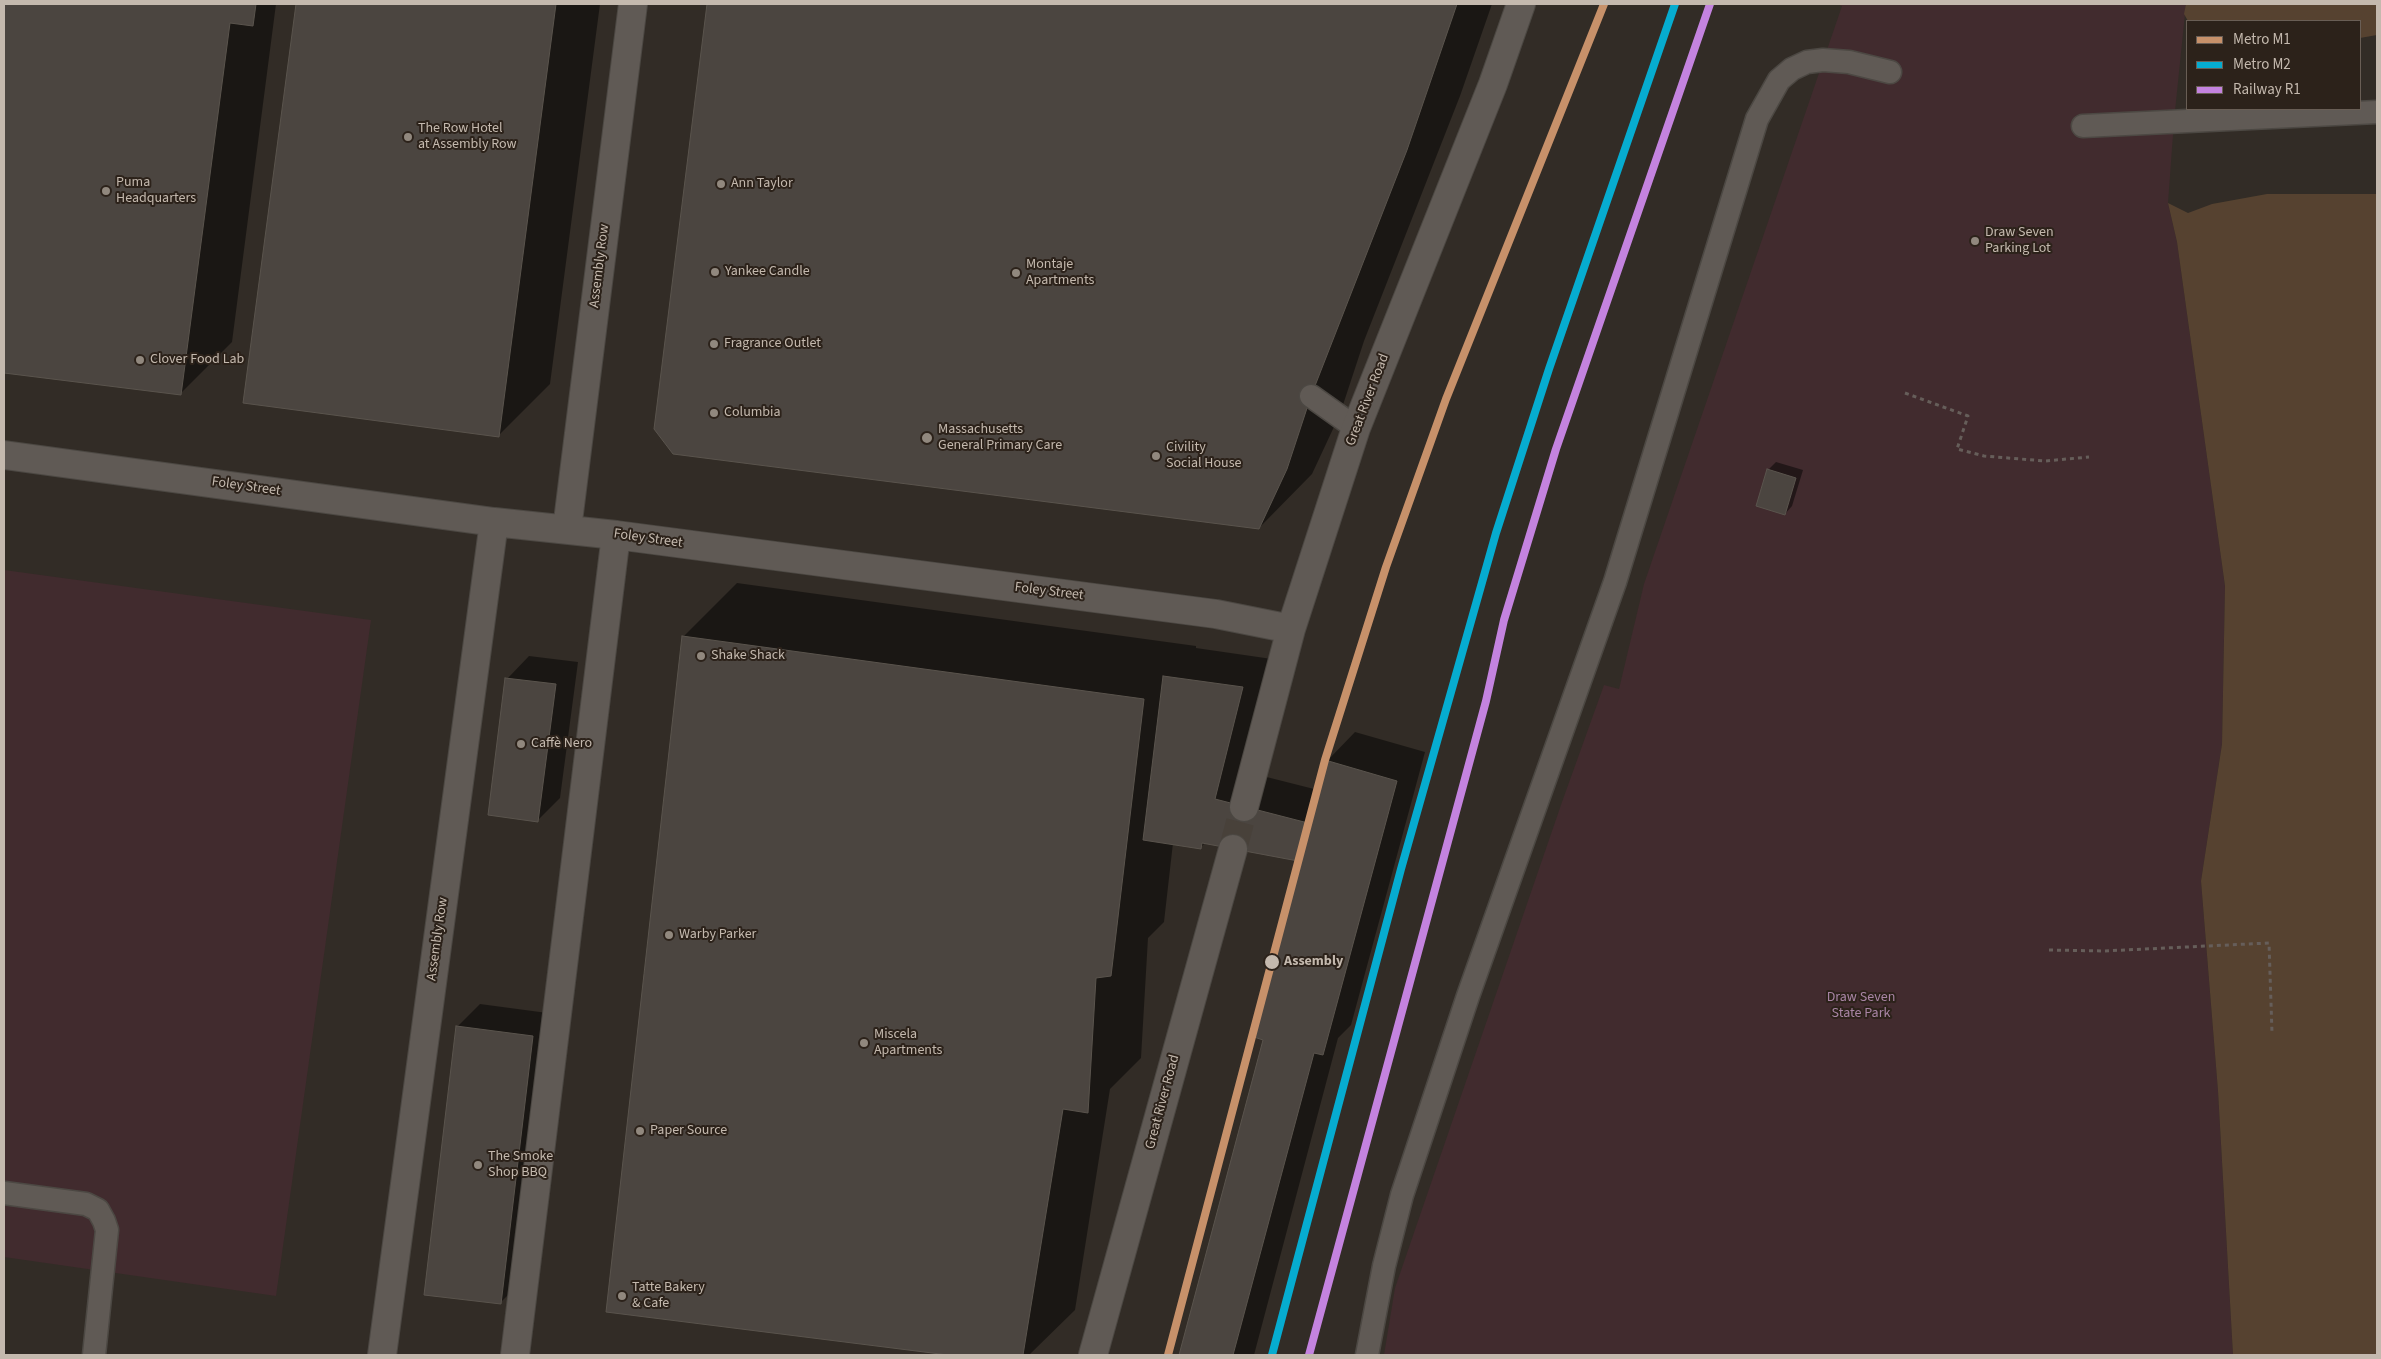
<!DOCTYPE html>
<meta charset="utf-8">
<style>
body{margin:0}
#map{position:relative;width:2381px;height:1359px;overflow:hidden;background:#322c26;font-family:"Source Sans 3",sans-serif}
canvas{display:block}
.frame{position:absolute;inset:0;border:5px solid #c4b9ae;pointer-events:none}
.legend{position:absolute;left:2186px;top:20px;width:175px;height:90px;box-sizing:border-box;background:#2c221a;border:1px solid #695e55;margin:0;padding:6px 9px;list-style:none;font-size:15px;color:#c4b9ae}
.legend li{display:flex;align-items:center;gap:10px;height:25px}
.legend b{width:25px;border:1px solid #695e55}
</style>
<div id="map">
<canvas width="2381" height="1359"></canvas>
<div class="frame"></div>
<ul class="legend">
<li><b style="height:6px;background:#c7916a"></b>Metro M1</li>
<li><b style="height:6px;background:#06acd0"></b>Metro M2</li>
<li><b style="height:6px;background:#c483df"></b>Railway R1</li>
</ul>
</div>
<script>
const ctx = document.querySelector('canvas').getContext('2d');
ctx.lineJoin = 'round';
function fillPath(path, color) { ctx.fillStyle = color; ctx.fill(path, 'evenodd'); }
const toPath = rows => new Path2D(rows.map(r => 'M' + r).join(''));
function stroke(path, color, width, dash) { ctx.strokeStyle = color; ctx.lineWidth = width; ctx.lineCap = dash ? 'butt' : 'round'; ctx.setLineDash(dash || []); ctx.stroke(path); }
function write(font, color, halo, rows, align = 'center') {
  ctx.font = font + ' "Source Sans 3",sans-serif'; ctx.lineWidth = 4; ctx.setLineDash([]); ctx.textBaseline = 'middle'; ctx.strokeStyle = halo; ctx.fillStyle = color; for (const [text, x, y, turn = 0] of rows) {
    ctx.save(); ctx.translate(x, y); ctx.rotate((+turn || 0) * Math.PI / 180); ctx.textAlign = isNaN(turn) ? turn : align; if (halo) ctx.strokeText(text, 0, 0); ctx.fillText(text, 0, 0); ctx.restore();
  }
}
fillPath(toPath([
 [1837,4,2186,4,2174,121,2168,203,2177,242,2225,586,2222,744,2201,881,2218,1091,2233,1355,1384,1355,1395,1288,1562,802,1604,685,1619,689,1644,584,1842,6],
 [4,570,371,620,276,1296,4,1257]
]), '#412b2e');
fillPath(toPath([
 [2186,4,2377,4,2377,35,2360,38,2360,21,2188,21,2184,14],
 [2267,194,2377,194,2377,1355,2233,1355,2218,1091,2201,881,2222,744,2225,586,2177,242,2168,203,2188,213,2212,204]
]), '#564230');
fillPath(toPath([
 [4,4,276,4,232,342,180,394,4,372],
 [297,4,600,4,550,384,498,436,245,402],
 [708,4,1492,4,1460,96,1364,341,1340,414,1312,474,1259,528,655,428],
 [1776,462,1803,470,1792,506,1785,514,1768,470],
 [737,583,1196,646,1196,648,1272,659,1243,771,1318,790,1327,761,1355,732,1425,752,1351,1025,1338,1038,1254,1355,1180,1355,1265,1039,1300,860,1205,843,1200,848,1173,843,1164,922,1148,938,1141,1058,1110,1089,1075,1310,1029,1355,958,1355,607,1311,684,636],
 [529,656,578,662,560,798,538,820,507,679],
 [480,1004,555,1014,523,1280,500,1303,457,1027]
]), '#0007');
const building = toPath([
 [4,4,256,4,253,26,230,23,181,395,4,373,4,4],
 [296,4,556,4,499,437,243,403,296,4],
 [707,4,1457,4,1407,150,1311,396,1287,469,1259,529,673,454,654,429,707,4],
 [1767,469,1796,478,1785,515,1756,506,1767,469],
 [682,636,1144,699,1111,976,1096,978,1088,1113,1063,1109,1023,1355,948,1355,606,1312,682,636],
 [1163,676,1243,687,1215,799,1308,823,1325,760,1397,781,1323,1055,1314,1053,1233,1355,1179,1355,1263,1040,1251,1036,1298,861,1202,843,1201,849,1143,840,1163,676],
 [505,678,556,684,538,822,488,815,505,678],
 [456,1026,533,1036,501,1304,424,1295,456,1026]
]);
fillPath(building, '#4b4540');
stroke(building, '#5a544d', 1);
stroke(toPath([
 [1233,849,1244,807]
]), '#48413a', 28, [28, 14]);
const service = toPath([
 [2083,126,2377,112],
 [1311,396,1356,428],
 [4,1193,86,1204,98,1210,104,1221,107,1230,94,1355],
 [1367,1355,1384,1266,1402,1195,1468,996,1615,582,1757,119,1779,80,1792,69,1807,62,1823,60,1849,62,1890,72]
]);
const minor = toPath([
 [4,455,494,522,616,535,1216,614,1291,629],
 [567,529,633,4],
 [1244,807,1291,629,1356,428,1493,84,1521,4],
 [382,1355,494,522],
 [515,1355,616,535],
 [1093,1355,1233,849]
]);
stroke(service, '#4c4843', 25);
stroke(minor, '#4c4843', 30);
stroke(toPath([
 [1905,393,1968,416,1957,449,1984,456,2045,461,2089,457],
 [2049,950,2104,951,2269,943,2272,1033]
]), '#665e5a', 3, [4, 4]);
stroke(service, '#605a55', 22);
stroke(minor, '#605a55', 28);
stroke(toPath([
 [1272,1355,1401,869,1496,533,1549,369,1675,4]
]), '#645e59', 4, [5, 5]);
stroke(toPath([
 [1309,1355,1486,701,1504,620,1556,449,1710,4]
]), '#c483df', 8);
stroke(toPath([
 [1168,1355,1325,760,1386,567,1446,399,1604,4]
]), '#c7916a', 8);
stroke(toPath([
 [1272,1355,1401,869,1496,533,1549,369,1675,4]
]), '#06acd0', 8);
for (const [x, y, r, color] of [
 [408,137,5,"#91887e"],
 [721,184,5,"#91887e"],
 [106,191,5,"#91887e"],
 [1975,241,5,"#91887e"],
 [715,272,5,"#91887e"],
 [1016,273,5,"#91887e"],
 [714,344,5,"#91887e"],
 [140,360,5,"#91887e"],
 [714,413,5,"#91887e"],
 [927,438,6,"#91887e"],
 [1156,456,5,"#91887e"],
 [701,656,5,"#91887e"],
 [521,744,5,"#91887e"],
 [669,935,5,"#91887e"],
 [1272,962,8,"#c4b9ae"],
 [864,1043,5,"#91887e"],
 [640,1131,5,"#91887e"],
 [478,1165,5,"#91887e"],
 [622,1296,5,"#91887e"]
]) { const dot = new Path2D(); dot.arc(x, y, r, 0, 2 * Math.PI); ctx.fillStyle = color; ctx.fill(dot); stroke(dot, '#2c221a', 2); }
write('14px', '#c4b9ae', '#2c221a', [
 ["The Row Hotel",418,129],
 ["at Assembly Row",418,145],
 ["Puma",116,183],
 ["Headquarters",116,199],
 ["Ann Taylor",731,184],
 ["Draw Seven",1985,233],
 ["Parking Lot",1985,249],
 ["Montaje",1026,265],
 ["Apartments",1026,281],
 ["Yankee Candle",725,272],
 ["Fragrance Outlet",724,344],
 ["Clover Food Lab",150,360],
 ["Columbia",724,413],
 ["Massachusetts",938,430],
 ["General Primary Care",938,446],
 ["Civility",1166,448],
 ["Social House",1166,464],
 ["Shake Shack",711,656],
 ["Caffè Nero",531,744],
 ["Warby Parker",679,935],
 ["Miscela",874,1035],
 ["Apartments",874,1051],
 ["Paper Source",650,1131],
 ["The Smoke",488,1157],
 ["Shop BBQ",488,1173],
 ["Tatte Bakery",632,1288],
 ["& Cafe",632,1304]
], 'left');
write('14px', '#c4b9ae', '#2c221a', [
 ["Assembly Row",600,266,-83],
 ["Great River Road",1368,400,-69],
 ["Foley Street",246,487,8],
 ["Foley Street",648,539,8],
 ["Foley Street",1049,592,7],
 ["Assembly Row",438,939,-82],
 ["Great River Road",1163,1102,-75]
]);
write('bold 14px', '#c4b9ae', '#2c221a', [
 ["Assembly",1284,962]
], 'left');
write('14px', '#a985a5', '#2c221a', [
 ["Draw Seven",1861,998],
 ["State Park",1861,1014]
]);
</script>
